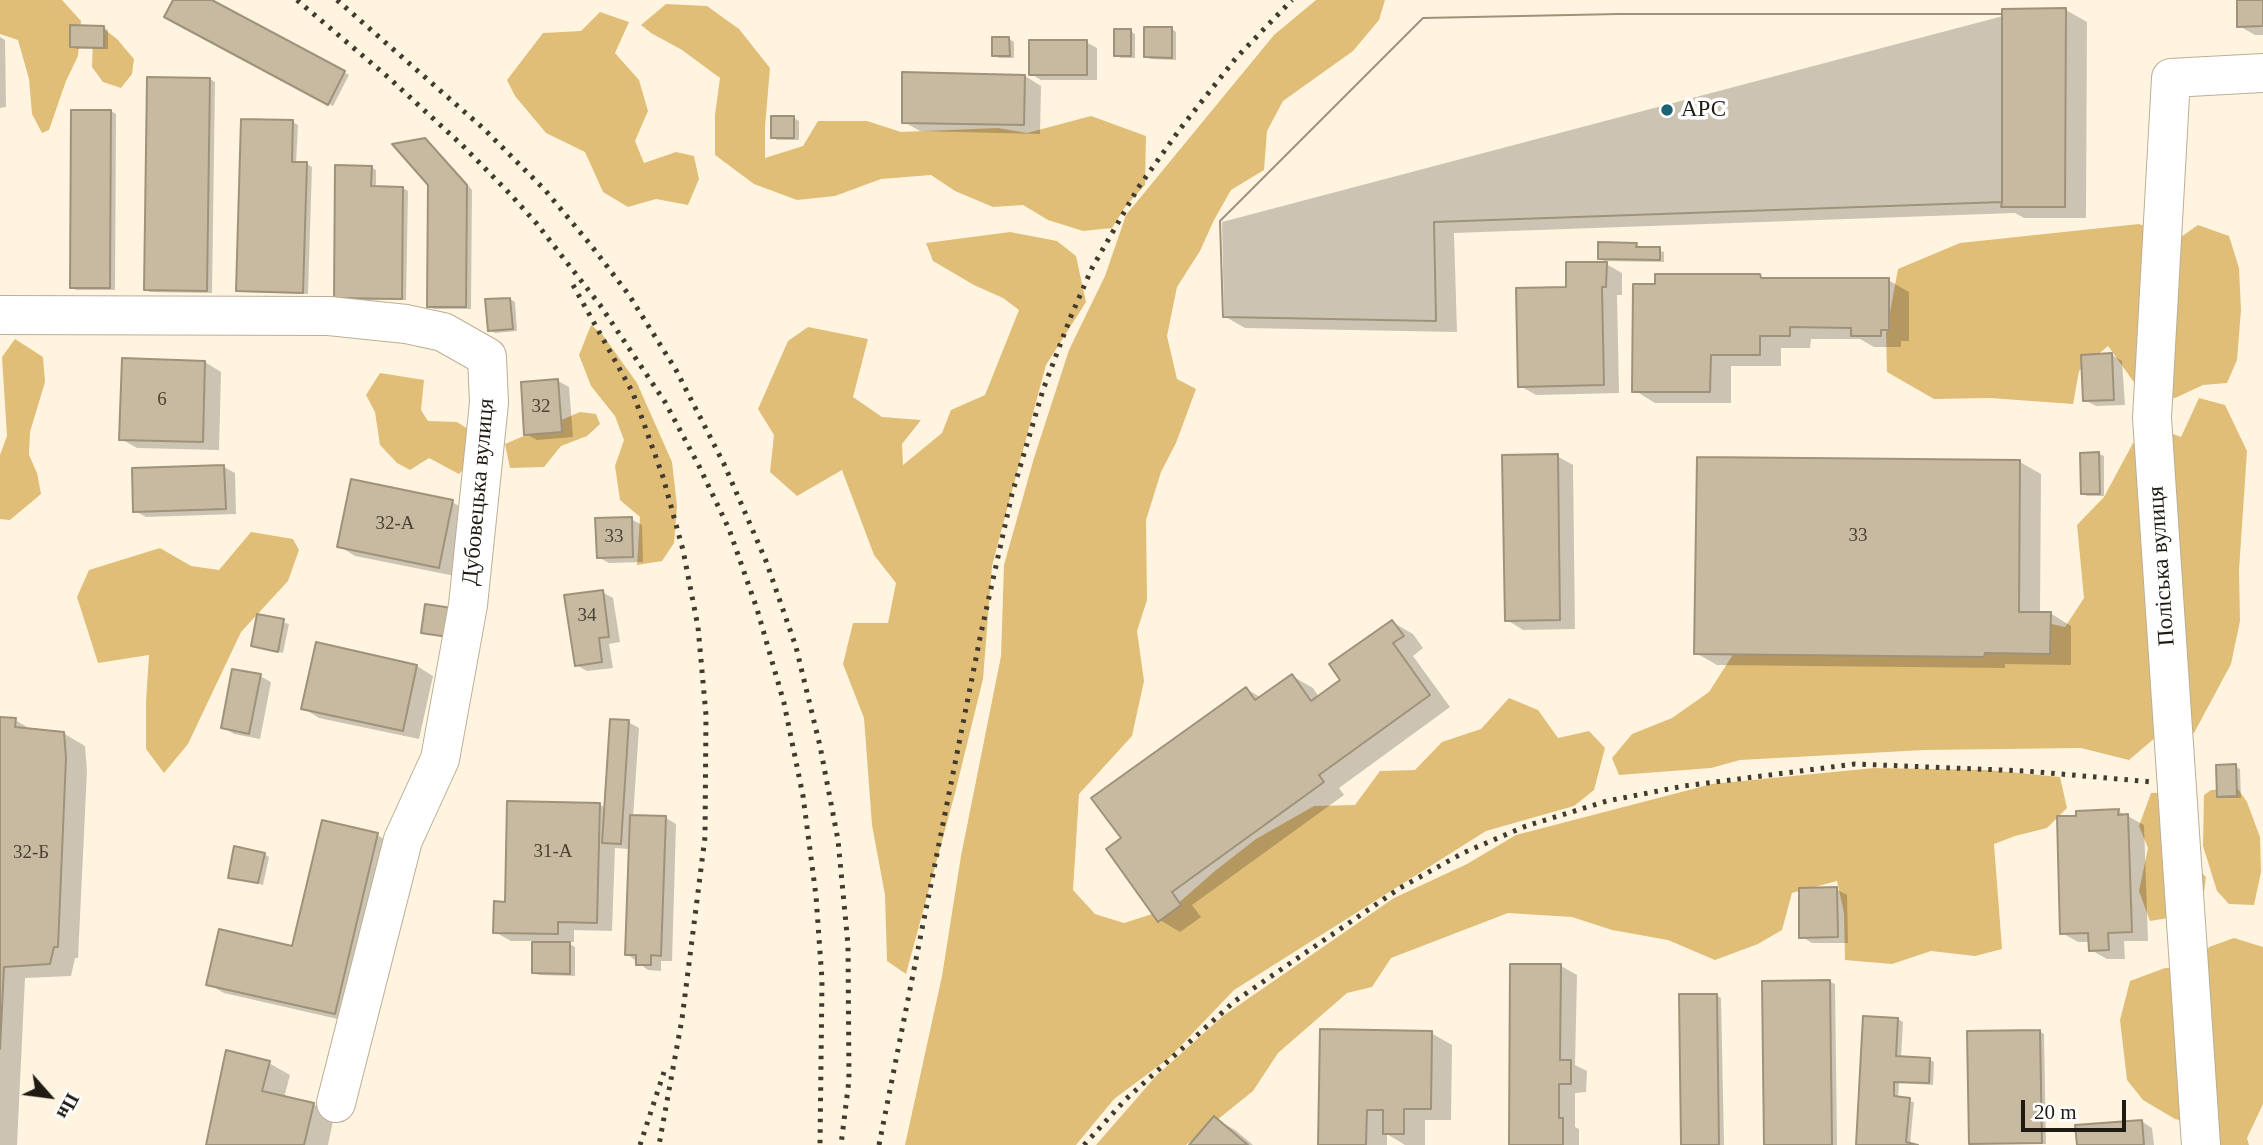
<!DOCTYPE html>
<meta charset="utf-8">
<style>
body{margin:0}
#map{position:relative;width:2263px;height:1145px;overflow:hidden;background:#fff4df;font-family:"Times New Roman",serif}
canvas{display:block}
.north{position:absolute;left:14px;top:1061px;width:70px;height:70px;-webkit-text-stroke:5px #fff;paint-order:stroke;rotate:118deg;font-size:19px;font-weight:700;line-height:28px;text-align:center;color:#201b12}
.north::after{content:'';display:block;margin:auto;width:24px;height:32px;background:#201b12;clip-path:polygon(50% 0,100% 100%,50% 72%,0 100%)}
.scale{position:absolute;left:2021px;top:1100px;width:105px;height:32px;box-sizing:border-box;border:4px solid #201b12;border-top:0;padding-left:9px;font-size:21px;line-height:24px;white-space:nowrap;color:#201b12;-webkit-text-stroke:5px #fff;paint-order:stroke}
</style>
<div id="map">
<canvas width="2263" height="1145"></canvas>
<div class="north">Пн</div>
<div class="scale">20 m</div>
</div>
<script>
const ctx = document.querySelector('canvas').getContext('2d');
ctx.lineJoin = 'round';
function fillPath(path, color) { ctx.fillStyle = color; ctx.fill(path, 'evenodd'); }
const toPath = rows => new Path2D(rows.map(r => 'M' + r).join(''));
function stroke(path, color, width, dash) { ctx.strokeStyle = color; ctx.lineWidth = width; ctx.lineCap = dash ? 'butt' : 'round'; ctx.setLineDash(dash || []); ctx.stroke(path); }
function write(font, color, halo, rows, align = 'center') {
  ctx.font = font + ' "Times New Roman",serif'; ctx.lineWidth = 7; ctx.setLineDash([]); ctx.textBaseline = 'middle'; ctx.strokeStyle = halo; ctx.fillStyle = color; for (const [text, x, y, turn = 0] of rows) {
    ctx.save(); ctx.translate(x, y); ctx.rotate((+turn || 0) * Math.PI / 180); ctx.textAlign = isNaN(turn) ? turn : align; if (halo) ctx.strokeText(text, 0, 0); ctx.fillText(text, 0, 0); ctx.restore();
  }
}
fillPath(toPath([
 [0,0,62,0,81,21,78,56,66,81,49,130,42,133,32,114,29,79,18,40,0,34],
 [1316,0,1385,0,1379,20,1353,51,1283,101,1267,131,1264,170,1231,190,1214,220,1200,251,1177,287,1167,336,1177,379,1196,389,1176,443,1161,472,1146,520,1147,600,1137,631,1144,681,1132,736,1079,794,1073,890,1095,914,1124,923,1174,907,1216,870,1256,839,1314,806,1355,805,1380,771,1415,770,1442,742,1481,729,1509,698,1538,710,1558,738,1589,731,1605,748,1594,790,1574,806,1486,831,1234,990,1169,1058,1114,1099,1076,1145,905,1145,942,976,961,856,1001,656,1004,565,1034,458,1069,350,1105,276,1126,215,1274,35],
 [666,4,707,6,739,29,770,68,765,127,765,158,803,146,818,121,867,121,901,132,998,128,1027,133,1091,116,1146,136,1145,185,1125,207,1112,228,1083,231,1048,220,1023,205,993,207,955,191,931,175,881,179,835,196,797,200,754,184,715,155,715,115,720,78,682,50,651,33,641,25],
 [600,12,629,22,615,53,639,80,648,111,635,141,644,163,676,152,694,156,699,179,688,205,656,199,628,207,603,192,585,152,546,133,515,96,507,80,543,33,581,31],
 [104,29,117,39,134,59,132,74,121,88,103,82,92,67,93,38],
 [2139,224,2178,239,2198,225,2229,236,2239,268,2241,310,2237,360,2227,383,2203,385,2175,398,2141,392,2108,346,2079,371,2073,404,1990,398,1934,399,1887,372,1886,334,1898,269,1960,243],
 [1010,232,1057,241,1076,256,1086,302,1046,365,1002,528,992,566,983,679,955,793,906,974,887,961,885,895,872,825,864,718,843,664,853,623,888,623,896,583,874,555,842,470,797,496,770,472,774,435,758,409,788,341,808,327,868,339,853,397,882,417,921,420,902,444,903,465,942,433,951,410,985,395,1019,310,1003,298,974,285,933,261,926,243],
 [591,325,602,334,637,383,672,462,677,506,674,543,662,561,637,565,640,517,620,500,615,466,624,440,615,416,591,386,579,355],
 [15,339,43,357,45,382,30,432,29,455,37,473,41,494,10,520,0,519,0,455,7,436,2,357],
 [380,373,424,380,421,410,428,421,457,422,479,436,479,453,459,474,429,458,410,470,397,463,380,445,375,412,366,395],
 [2199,398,2225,405,2247,451,2239,570,2240,621,2231,664,2194,733,2169,726,2129,760,2081,748,1924,750,1740,760,1711,768,1619,775,1612,758,1632,734,1672,718,1709,692,1734,653,2031,643,2052,624,2065,627,2084,598,2077,525,2104,497,2133,443,2162,430,2181,437],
 [580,412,596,414,600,424,587,436,561,446,544,467,510,468,505,444],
 [251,532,293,539,299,550,288,581,241,632,188,744,164,773,146,749,146,702,149,655,98,663,77,597,89,570,160,548,191,566,219,570],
 [1874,768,1986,770,2060,777,2067,808,2047,828,2015,836,1994,844,2002,949,1975,956,1931,951,1892,964,1845,960,1844,913,1837,881,1792,893,1782,930,1758,944,1715,960,1668,940,1612,930,1572,917,1508,913,1391,958,1372,987,1347,993,1278,1053,1253,1091,1186,1145,1096,1145,1156,1076,1223,1016,1394,898,1467,864,1516,835,1712,784],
 [2238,789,2247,802,2260,837,2261,872,2254,905,2229,904,2217,891,2203,846,2204,795,2211,790],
 [2179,792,2188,859,2206,877,2202,907,2168,918,2150,921,2139,891,2148,848,2139,826,2151,793],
 [2234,938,2263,947,2263,1104,2247,1138,2249,1145,2205,1145,2205,1127,2175,1119,2143,1100,2127,1080,2120,1020,2130,981,2165,968,2198,967,2209,947]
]), '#e1be77');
fillPath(toPath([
 [175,0,208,0,349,75,333,106,166,17],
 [2239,0,2263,0,2263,35,2255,35,2239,26],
 [2066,10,2087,22,2086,218,2024,218,2015,213,1454,233,1457,332,1245,328,1224,316,1222,222,2003,16],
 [103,27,108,30,108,49,77,49,72,46],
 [1172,29,1176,32,1176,60,1151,59,1146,56],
 [1130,31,1135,34,1135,58,1121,58,1116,55],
 [0,37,5,40,6,107,0,108],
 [1009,39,1014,42,1014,58,999,58,994,55],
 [1086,42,1097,48,1097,80,1041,80,1031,74],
 [1025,76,1041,86,1040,134,920,131,904,122],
 [210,79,215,82,212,293,150,292,145,289],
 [111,111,116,114,115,290,76,290,72,287],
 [794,118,799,121,799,140,777,140,773,137],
 [293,122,298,125,296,164,307,164,312,167,308,294,242,292,238,290],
 [430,143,472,190,471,309,434,309,429,306],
 [371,167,376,170,376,188,403,188,408,191,406,300,340,300],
 [1636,245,1664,252,1664,262,1604,261,1600,258],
 [1606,264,1622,273,1622,295,1617,295,1619,393,1536,395,1520,386,1568,288],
 [1760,276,1768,280,1888,280,1909,292,1909,341,1901,341,1901,347,1874,347,1860,339,1811,339,1810,348,1781,348,1781,366,1731,366,1731,403,1655,403,1634,390],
 [510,299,515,302,517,331,495,333,490,330],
 [2112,355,2122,361,2125,405,2096,406,2085,400],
 [205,362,221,372,219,450,137,448,121,439],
 [558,381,569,387,573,437,537,440,526,434],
 [2099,454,2104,456,2104,496,2087,496,2082,493],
 [1557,456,1573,465,1575,629,1523,630,1507,620],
 [2020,462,2041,474,2040,613,2050,613,2071,626,2071,665,2005,664,2005,668,1717,665,1696,653],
 [224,467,235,473,236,514,146,517,135,511],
 [452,502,468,511,455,576,355,556,339,546],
 [631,519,642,525,643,562,609,563,598,557],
 [602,592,613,598,620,642,609,644,613,668,587,671,576,665],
 [259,616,289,624,283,653,253,645],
 [1392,622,1413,634,1423,648,1413,656,1450,707,1339,788,1344,795,1192,905,1201,917,1180,932,1160,920,1123,839,1246,689,1262,698,1292,676,1313,688,1319,697,1343,680],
 [317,644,417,666,433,676,419,739,319,718,303,708],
 [260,676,271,682,260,739,234,734,223,727],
 [0,719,15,720,34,731,63,733,85,746,87,771,78,958,75,958,71,976,25,978,17,1145,0,1145],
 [628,722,639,728,633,817,666,818,676,824,672,961,661,961,661,971,648,970,627,954,630,849,615,848,612,931,574,930,574,942,566,942,575,947,575,976,539,975,534,972,534,941,511,941,495,932,507,903,600,805,606,808],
 [2235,766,2240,769,2241,798,2223,798,2218,796],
 [2118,811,2144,825,2148,941,2124,941,2125,959,2107,959,2091,950,2090,942,2078,942,2062,933,2077,817],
 [377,835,393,844,351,1022,224,993,208,984,293,948],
 [264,854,269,857,263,885,230,877],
 [1836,889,1847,895,1848,943,1812,943,1801,936],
 [1561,966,1577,975,1575,1065,1587,1071,1586,1092,1575,1093,1575,1127,1579,1129,1579,1145,1510,1145],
 [1830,982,1835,984,1837,1145,1765,1145],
 [1716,995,1721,998,1724,1145,1683,1145],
 [1898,1019,1903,1022,1901,1058,1929,1059,1934,1062,1933,1085,1899,1083,1898,1099,1914,1102,1910,1144,1918,1145,1858,1145],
 [2039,1031,2044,1034,2046,1144,1971,1143],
 [1431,1033,1452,1045,1451,1120,1425,1120,1425,1145,1405,1145,1387,1134,1387,1145,1320,1145],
 [269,1063,290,1075,284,1098,313,1104,334,1116,328,1145,206,1145],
 [1214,1118,1235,1130,1253,1145,1191,1145],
 [2141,1121,2152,1128,2154,1145,2079,1145]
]), '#0003');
const building = toPath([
 [173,0,212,0,345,71,328,105,164,17,173,0],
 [2237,0,2263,0,2263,26,2237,27,2237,0],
 [2066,8,2065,207,2001,207,2002,202,1434,222,1436,321,1223,317,1220,221,1423,18,1619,14,2002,14,2002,9,2066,8],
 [1619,14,2002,14,2002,202,1434,222,1436,321,1223,317,1220,221,1423,18,1619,14],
 [70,25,104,26,104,48,70,47,70,25],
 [1144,27,1172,27,1172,58,1144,57,1144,27],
 [1114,29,1131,29,1131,56,1114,56,1114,29],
 [992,37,1009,37,1010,56,992,56,992,37],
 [1029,40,1087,40,1087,75,1029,75,1029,40],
 [902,72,1025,75,1024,125,902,123,902,72],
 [147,77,210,78,207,291,144,290,147,77],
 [71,110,111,110,110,288,70,288,71,110],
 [771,116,794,116,794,138,771,138,771,116],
 [241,119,293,120,292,162,307,162,303,293,236,291,241,119],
 [425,138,467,185,466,307,427,307,428,185,392,144,425,138],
 [335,165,372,166,371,186,403,187,402,299,334,298,335,165],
 [1598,242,1637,243,1636,247,1660,247,1660,260,1598,259,1598,242],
 [1566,262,1607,262,1606,287,1602,287,1604,385,1518,387,1516,288,1566,287,1566,262],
 [1655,274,1760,274,1761,278,1889,278,1889,330,1881,330,1881,336,1851,336,1851,328,1790,327,1790,336,1760,336,1760,355,1711,355,1710,392,1632,392,1633,284,1655,284,1655,274],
 [510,298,513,329,488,331,485,299,510,298],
 [2112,353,2114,400,2083,401,2081,355,2112,353],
 [122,358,205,361,203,442,119,440,122,358],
 [558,379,562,432,524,435,521,382,558,379],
 [2099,452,2100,494,2081,494,2080,453,2099,452],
 [1558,454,1560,620,1505,621,1502,455,1558,454],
 [1697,457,2020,460,2019,612,2051,612,2050,654,1985,653,1984,657,1694,654,1697,457],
 [224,465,226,509,133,512,132,468,224,465],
 [351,479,453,500,439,568,337,547,351,479],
 [632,517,633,557,597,558,595,518,632,517],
 [603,590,609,637,599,638,602,662,575,666,564,595,603,590],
 [425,604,452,608,448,637,421,633,425,604],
 [257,614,284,619,278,652,251,646,257,614],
 [1392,620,1404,636,1393,643,1430,695,1319,775,1324,782,1172,892,1181,905,1158,922,1106,849,1121,838,1091,798,1246,687,1255,700,1292,674,1311,701,1340,680,1329,664,1392,620],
 [316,642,417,665,403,731,301,709,316,642],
 [232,669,261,674,249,734,221,728,232,669],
 [0,717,16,718,15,727,64,732,66,758,58,947,54,947,50,964,4,967,0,1049,0,717],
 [610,719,629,720,621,844,602,843,610,719],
 [2236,764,2237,796,2217,797,2216,765,2236,764],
 [507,801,600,803,597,923,558,922,558,934,493,933,494,901,505,902,507,801],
 [2119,809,2118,815,2128,814,2132,932,2108,933,2109,950,2089,951,2088,933,2060,934,2057,816,2076,816,2076,811,2119,809],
 [630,815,666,816,661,956,651,955,651,965,636,965,636,955,625,955,630,815],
 [322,820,378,833,335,1014,206,985,219,929,292,946,322,820],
 [234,846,265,853,258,883,228,878,234,846],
 [1837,887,1838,937,1799,938,1799,888,1837,887],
 [532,942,570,942,570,974,532,973,532,942],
 [1510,964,1561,964,1560,1060,1571,1060,1571,1084,1559,1084,1559,1118,1563,1118,1563,1145,1509,1145,1510,964],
 [1830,980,1832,1145,1764,1145,1762,981,1830,980],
 [1679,994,1717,994,1719,1145,1681,1145,1679,994],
 [1863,1016,1898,1018,1896,1056,1930,1058,1929,1083,1894,1082,1894,1096,1910,1098,1906,1142,1918,1145,1856,1145,1863,1016],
 [1320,1029,1432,1031,1431,1109,1404,1109,1404,1134,1383,1134,1383,1110,1367,1110,1366,1145,1318,1145,1320,1029],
 [2040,1030,2042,1143,1969,1144,1967,1031,2040,1030],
 [226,1050,270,1061,262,1091,314,1103,304,1145,206,1145,226,1050],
 [1214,1116,1248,1145,1189,1145,1214,1116],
 [2142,1120,2144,1145,2077,1145,2075,1125,2142,1120]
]);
fillPath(building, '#c7baa1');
stroke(building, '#9f927a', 2);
const minor = toPath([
 [0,315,329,316,406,324,443,332,487,357,489,403,468,605,440,759,403,840,336,1103],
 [2201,1145,2152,418,2171,78,2263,73]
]);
stroke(minor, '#bbae95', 40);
stroke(minor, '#fff', 38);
stroke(toPath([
 [297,0,389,78,462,145,511,195,537,224,600,305,665,402,699,466,729,529,757,609,784,703,803,796,816,896,822,980,820,1145],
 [337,0,484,129,545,190,590,244,629,295,676,370,724,464,766,561,796,647,820,746,838,840,848,945,849,1080,841,1145],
 [573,285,633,393,663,477,683,550,698,627,706,715,705,837,682,1019,659,1145],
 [640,1145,664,1072],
 [879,1145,981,633,1012,494,1043,390,1071,316,1092,268,1138,188,1180,129,1236,58,1292,0],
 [1084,1145,1126,1099,1235,1001,1400,888,1463,853,1526,826,1607,801,1684,786,1855,764,2026,771,2153,782]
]), '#403a2f', 5, [3.5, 7]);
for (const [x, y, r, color] of [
 [1667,110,7,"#1d6374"]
]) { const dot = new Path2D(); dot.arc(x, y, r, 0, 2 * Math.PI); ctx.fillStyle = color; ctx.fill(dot); stroke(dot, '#fff', 2.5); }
write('19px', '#4a4336', null, [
 ["6",162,400],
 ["32",541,407],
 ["32-А",395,524],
 ["33",1858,536],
 ["33",614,537],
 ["34",587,616],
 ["31-А",553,852],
 ["32-Б",31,853]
]);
write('23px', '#201b12', '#fff', [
 ["АРС",1681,110]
], 'left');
write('23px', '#201b12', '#fff', [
 ["Дубовецька вулиця",479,492,-85],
 ["Поліська вулиця",2162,566,-94]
]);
</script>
